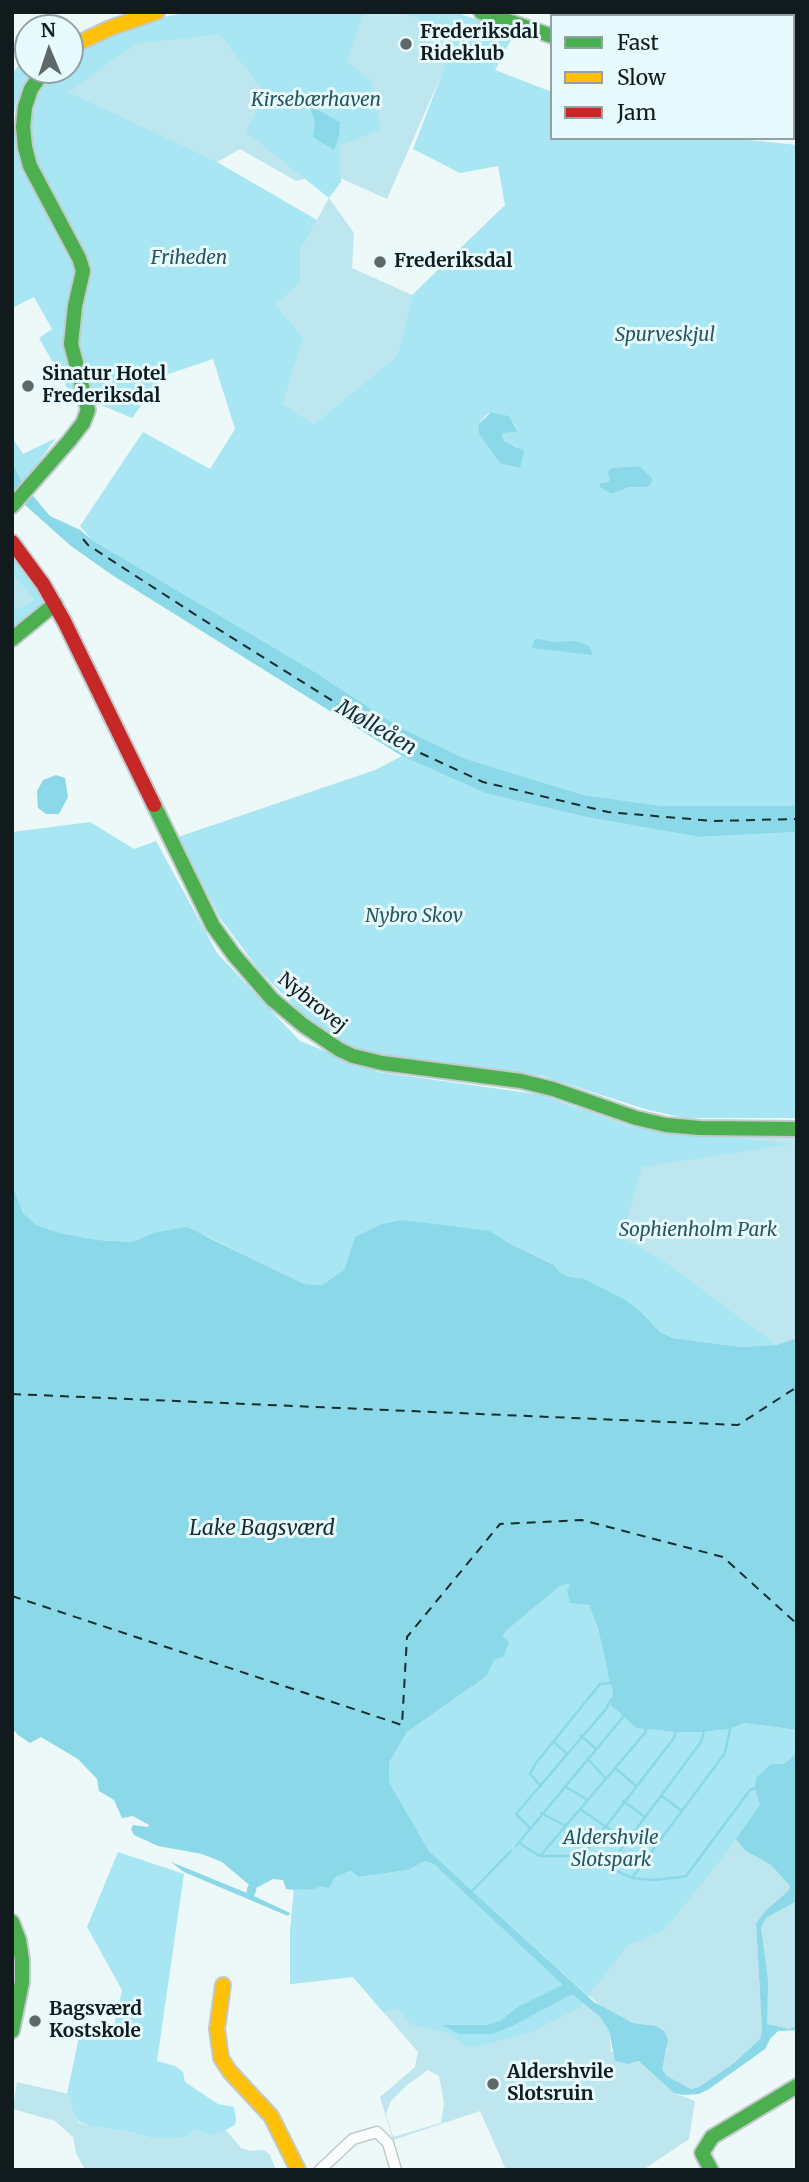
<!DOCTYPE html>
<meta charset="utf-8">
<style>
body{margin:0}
#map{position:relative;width:809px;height:2182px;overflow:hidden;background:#edf8f9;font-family:Merriweather,serif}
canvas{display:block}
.frame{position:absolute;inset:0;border:14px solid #111a1c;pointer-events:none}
.legend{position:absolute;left:550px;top:14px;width:245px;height:126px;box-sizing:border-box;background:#e7fbff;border:2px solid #91a1a4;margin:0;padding:9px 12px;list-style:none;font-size:21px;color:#111a1c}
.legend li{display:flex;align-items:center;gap:14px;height:35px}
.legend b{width:35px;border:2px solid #91a1a4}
.north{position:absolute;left:14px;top:14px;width:70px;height:70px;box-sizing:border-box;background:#e7fbff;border:2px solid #91a1a4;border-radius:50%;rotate:358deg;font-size:19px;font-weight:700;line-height:28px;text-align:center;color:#111a1c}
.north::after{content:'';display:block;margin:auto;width:24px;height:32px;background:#5e6869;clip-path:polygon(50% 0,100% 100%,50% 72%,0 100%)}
</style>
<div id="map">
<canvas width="809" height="2182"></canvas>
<div class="frame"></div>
<ul class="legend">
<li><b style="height:9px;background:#4caf50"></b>Fast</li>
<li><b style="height:9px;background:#ffc107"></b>Slow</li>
<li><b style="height:9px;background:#c62828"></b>Jam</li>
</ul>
<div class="north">N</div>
</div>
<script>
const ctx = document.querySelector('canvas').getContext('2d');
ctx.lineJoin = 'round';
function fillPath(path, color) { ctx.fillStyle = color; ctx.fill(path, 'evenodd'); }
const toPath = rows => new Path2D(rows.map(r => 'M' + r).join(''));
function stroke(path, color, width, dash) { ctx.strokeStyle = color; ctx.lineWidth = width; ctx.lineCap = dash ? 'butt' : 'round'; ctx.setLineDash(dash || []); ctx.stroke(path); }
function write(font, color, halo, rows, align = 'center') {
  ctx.font = font + ' Merriweather,serif'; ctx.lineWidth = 6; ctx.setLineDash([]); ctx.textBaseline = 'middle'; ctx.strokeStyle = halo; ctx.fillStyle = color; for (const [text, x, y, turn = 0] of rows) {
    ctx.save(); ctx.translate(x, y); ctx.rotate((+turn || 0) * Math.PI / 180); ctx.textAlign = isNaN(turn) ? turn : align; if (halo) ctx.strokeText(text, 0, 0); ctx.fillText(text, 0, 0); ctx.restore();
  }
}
fillPath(toPath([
 [235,12,426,12,462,28,387,199,329,173,296,181,240,149,217,162,41,81,70,70,70,61],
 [329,198,354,233,352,268,412,295,397,356,314,424,283,404,304,338,276,305,300,283,300,250],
 [12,573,34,600,19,609,12,602],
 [578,1104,655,1136,797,1134,797,1338,776,1345,528,1248],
 [608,1668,676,1732,797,1730,797,1752,784,1764,746,1851,771,1865,790,1886,788,1891,766,1910,756,1923,762,2032,760,2039,734,2063,699,2087,691,2089,667,2076,662,2069,662,2060,667,2050,656,2026,633,2023,607,2011,569,1979],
 [450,1876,572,1994,600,2017,609,2031,611,2051,628,2064,637,2061,674,2093,695,2101,689,2139,643,2170,506,2170,480,2111,393,2140,380,2097,415,2067,418,2052,353,1977,290,1984,290,1931,294,1890],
 [428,2070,439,2076,444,2103,441,2123,393,2137,386,2114,391,2101,407,2085],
 [797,1901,797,2026,789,2029,767,2024,761,1928,766,1918],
 [17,2082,69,2094,74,2116,79,2123,89,2126,125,2131,151,2138,177,2138,189,2136,195,2129,211,2135,226,2130,241,2148,251,2151,264,2150,270,2155,276,2170,85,2170,76,2153,73,2137,55,2121,13,2109]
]), '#bde6ef');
fillPath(toPath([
 [191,12,374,12,363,14,347,61,371,81,381,129,339,146,341,182,329,198,246,132,265,93,220,34,135,44,68,92,217,162,317,220,300,250,300,283,276,305,304,338,283,404,314,424,397,356,412,295,505,205,498,166,460,173,413,149,458,32,400,12,454,12,515,32,495,70,552,92,552,138,730,138,797,145,797,806,662,806,584,795,466,759,399,727,310,670,92,540,80,526,143,432,210,469,235,429,213,359,163,376,132,418,101,405,78,407,39,338,52,329,34,297,12,308,12,126,25,133,31,105,41,81,53,70,70,70,70,55,87,43,157,18],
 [491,412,509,416,516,427,517,432,504,433,502,435,504,441,519,448,520,468,500,462,479,434,478,425,486,415],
 [639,466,646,487,630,487,612,494,601,483,608,482,611,478,609,472,611,468],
 [20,64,31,74,16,104,12,125,12,74],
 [12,437,23,454,56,438,23,484,12,462],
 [12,553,43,595,47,604,12,634,12,602,19,609,34,600,12,573],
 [402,756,485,793,586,817,699,837,797,832,797,1118,685,1118,648,1110,542,1076,377,1056,343,1042,304,1016,259,970,220,918,178,837,375,770],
 [90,822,134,849,156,841,217,953,300,1041,378,1072,543,1095,626,1126,791,1144,642,1167,622,1237,665,1262,776,1345,742,1347,673,1338,660,1332,642,1313,582,1278,569,1277,560,1272,554,1265,509,1243,490,1231,355,1237,344,1270,322,1285,303,1284,207,1236,153,1233,132,1242,98,1240,60,1233,37,1225,23,1213,12,1184,12,832],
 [568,1584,585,1604,589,1605,598,1628,610,1683,613,1690,611,1699,637,1728,676,1732,704,1732,730,1729,744,1723,797,1730,797,1752,755,1788,760,1805,727,1852,664,1930,627,1946,588,1996,429,1851,389,1782,389,1763,407,1732,487,1676,506,1631,560,1586],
 [118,1852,184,1874,157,2061,175,2066,183,2072,185,2082,218,2104,234,2107,236,2120,235,2125,220,2133,211,2135,195,2129,189,2136,177,2138,151,2138,125,2131,89,2126,78,2121,74,2116,69,2095,67,2094,79,2037,113,2030,122,1990,87,1927],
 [425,1861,435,1865,450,1876,563,1985,519,2006,500,2021,486,2025,448,2024,492,2034,512,2026,566,1995,572,1994,584,2003,580,2007,529,2033,475,2047,466,2045,442,2031,412,2025,398,2009,383,2012,353,1977,290,1984,290,1931,294,1890,313,1889,334,1877,352,1871,360,1877,408,1870]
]), '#a7e6f2');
fillPath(toPath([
 [312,107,340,122,339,136,334,150,313,137,315,121,311,111],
 [491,412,509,416,516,428,517,432,504,433,502,435,504,441,524,451,520,468,500,463,479,434,478,425],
 [12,462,23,484,50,516,80,530,92,540,311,670,399,727,466,759,584,795,662,806,797,806,797,832,699,837,586,817,485,793,402,756,112,575,71,546,25,505,12,498],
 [639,466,652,478,651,484,646,487,630,487,612,494,600,487,601,483,608,482,610,479,608,472,611,468],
 [538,639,554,642,576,641,589,646,593,655,532,648,534,640],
 [56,775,65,778,68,797,59,814,46,814,38,808,37,791,43,780],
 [12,1184,23,1213,37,1225,60,1233,98,1240,132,1242,153,1233,187,1227,304,1284,322,1285,344,1270,355,1237,382,1224,402,1220,490,1231,509,1243,554,1265,560,1272,569,1277,582,1278,625,1300,642,1313,660,1332,673,1338,742,1347,776,1345,797,1338,797,1730,744,1723,730,1729,704,1732,676,1732,637,1728,611,1705,613,1690,610,1683,598,1628,589,1605,570,1603,567,1590,570,1586,568,1584,560,1586,506,1631,503,1637,509,1642,504,1656,494,1660,487,1676,407,1732,389,1763,389,1782,429,1851,594,2002,633,2023,656,2026,664,2031,668,2040,662,2069,667,2076,691,2089,699,2087,734,2063,760,2039,762,2031,756,1923,766,1910,788,1891,790,1886,771,1865,746,1851,736,1839,760,1805,755,1788,756,1778,771,1764,784,1764,797,1752,797,1901,766,1918,761,1928,768,1981,767,2024,789,2029,797,2026,797,2030,778,2031,770,2039,765,2049,709,2089,699,2094,683,2095,674,2093,638,2061,628,2064,615,2061,609,2031,600,2017,572,1994,512,2026,492,2034,459,2034,443,2025,486,2025,500,2021,519,2006,563,1985,435,1865,425,1861,408,1870,359,1877,351,1871,335,1877,329,1888,322,1886,313,1889,294,1890,286,1889,283,1880,273,1879,254,1889,222,1862,202,1854,158,1846,134,1835,131,1829,133,1825,148,1827,149,1825,133,1816,122,1818,114,1800,99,1791,97,1779,78,1759,41,1737,30,1743,18,1735,12,1728],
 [171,1862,247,1893,249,1891,254,1893,254,1896,290,1913,288,1916,184,1872]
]), '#8ad8e8');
stroke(toPath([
 [581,1736,595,1748],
 [553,1741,566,1753],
 [587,1758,606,1779],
 [615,1768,636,1786],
 [541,1786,530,1774,536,1763,600,1684,610,1683],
 [564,1786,588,1800],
 [662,1796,682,1811],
 [623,1801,645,1817],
 [580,1809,627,1841],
 [541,1813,566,1826],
 [530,1828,516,1814,606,1709,611,1699],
 [520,1841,522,1845,540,1856,583,1856,632,1878,654,1880,681,1877,686,1876,750,1790,755,1788],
 [516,1846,624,1716],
 [540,1856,645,1733,646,1729],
 [583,1856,674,1738,676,1732],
 [608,1867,701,1742,704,1732],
 [632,1878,725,1753,730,1729],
 [473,1890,511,1851]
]), '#8ad8e8', 2.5);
stroke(toPath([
 [251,1892,252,1888]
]), '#8ad8e8', 9);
stroke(toPath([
 [83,539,88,545,199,617,403,745,483,782,608,812,713,821,797,819],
 [12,1394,738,1425,797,1387],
 [12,1596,402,1725,407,1637,500,1524,582,1520,723,1557,797,1624]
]), '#192d31', 2, [9, 7]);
const street = toPath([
 [793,122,797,125],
 [320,2170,353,2139,377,2132,388,2143,396,2170]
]);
const fast = toPath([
 [481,12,552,36],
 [793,96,797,97],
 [12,506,69,441,83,423,88,410,71,344,75,306,83,271,79,258,30,166,25,147,23,127,25,107,31,89,44,70],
 [12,639,55,604],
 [154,805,213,926,234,955,272,999,303,1025,340,1050,353,1056,382,1063,521,1081,553,1089,636,1118,666,1125,700,1128,797,1129],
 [12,1922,19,1940,22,1960,22,1982,12,2031],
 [711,2170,702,2153,712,2137,797,2086]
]);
const slow = toPath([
 [70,47,110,28,157,12],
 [223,1985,217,2029,221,2058,230,2072,271,2116,298,2170]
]);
const jam = toPath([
 [12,542,43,584,64,621,154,805]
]);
stroke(street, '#c0cacb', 13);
stroke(fast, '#c0cacb', 18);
stroke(slow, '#c0cacb', 18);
stroke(jam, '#c0cacb', 18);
stroke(street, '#fcfefe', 10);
stroke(fast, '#4caf50', 14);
stroke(slow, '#ffc107', 14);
stroke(jam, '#c62828', 14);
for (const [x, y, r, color] of [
 [406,44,7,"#5e6869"],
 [380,262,7,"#5e6869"],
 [28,386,7,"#5e6869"],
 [35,2021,7,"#5e6869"],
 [493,2084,7,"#5e6869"]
]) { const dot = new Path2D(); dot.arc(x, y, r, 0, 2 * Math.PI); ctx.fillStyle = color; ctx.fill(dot); stroke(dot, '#e7fbff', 2.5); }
write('bold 19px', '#111a1c', '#e7fbff', [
 ["Frederiksdal",420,33],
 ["Rideklub",420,55],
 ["Frederiksdal",394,262],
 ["Sinatur Hotel",42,375],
 ["Frederiksdal",42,397],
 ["Bagsværd",49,2010],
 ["Kostskole",49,2032],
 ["Aldershvile",507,2073],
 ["Slotsruin",507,2095]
], 'left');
write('italic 19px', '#27555f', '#e7fbff', [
 ["Kirsebærhaven",316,101],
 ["Friheden",189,259],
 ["Spurveskjul",665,336],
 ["Nybro Skov",414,917],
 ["Sophienholm Park",698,1231],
 ["Aldershvile",611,1839],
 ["Slotspark",611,1861]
]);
write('19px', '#111a1c', '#e7fbff', [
 ["Nybrovej",312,1003,39]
]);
write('italic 21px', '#192d31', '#e7fbff', [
 ["Mølleåen",376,728,30],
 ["Lake Bagsværd",262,1529]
]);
</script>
